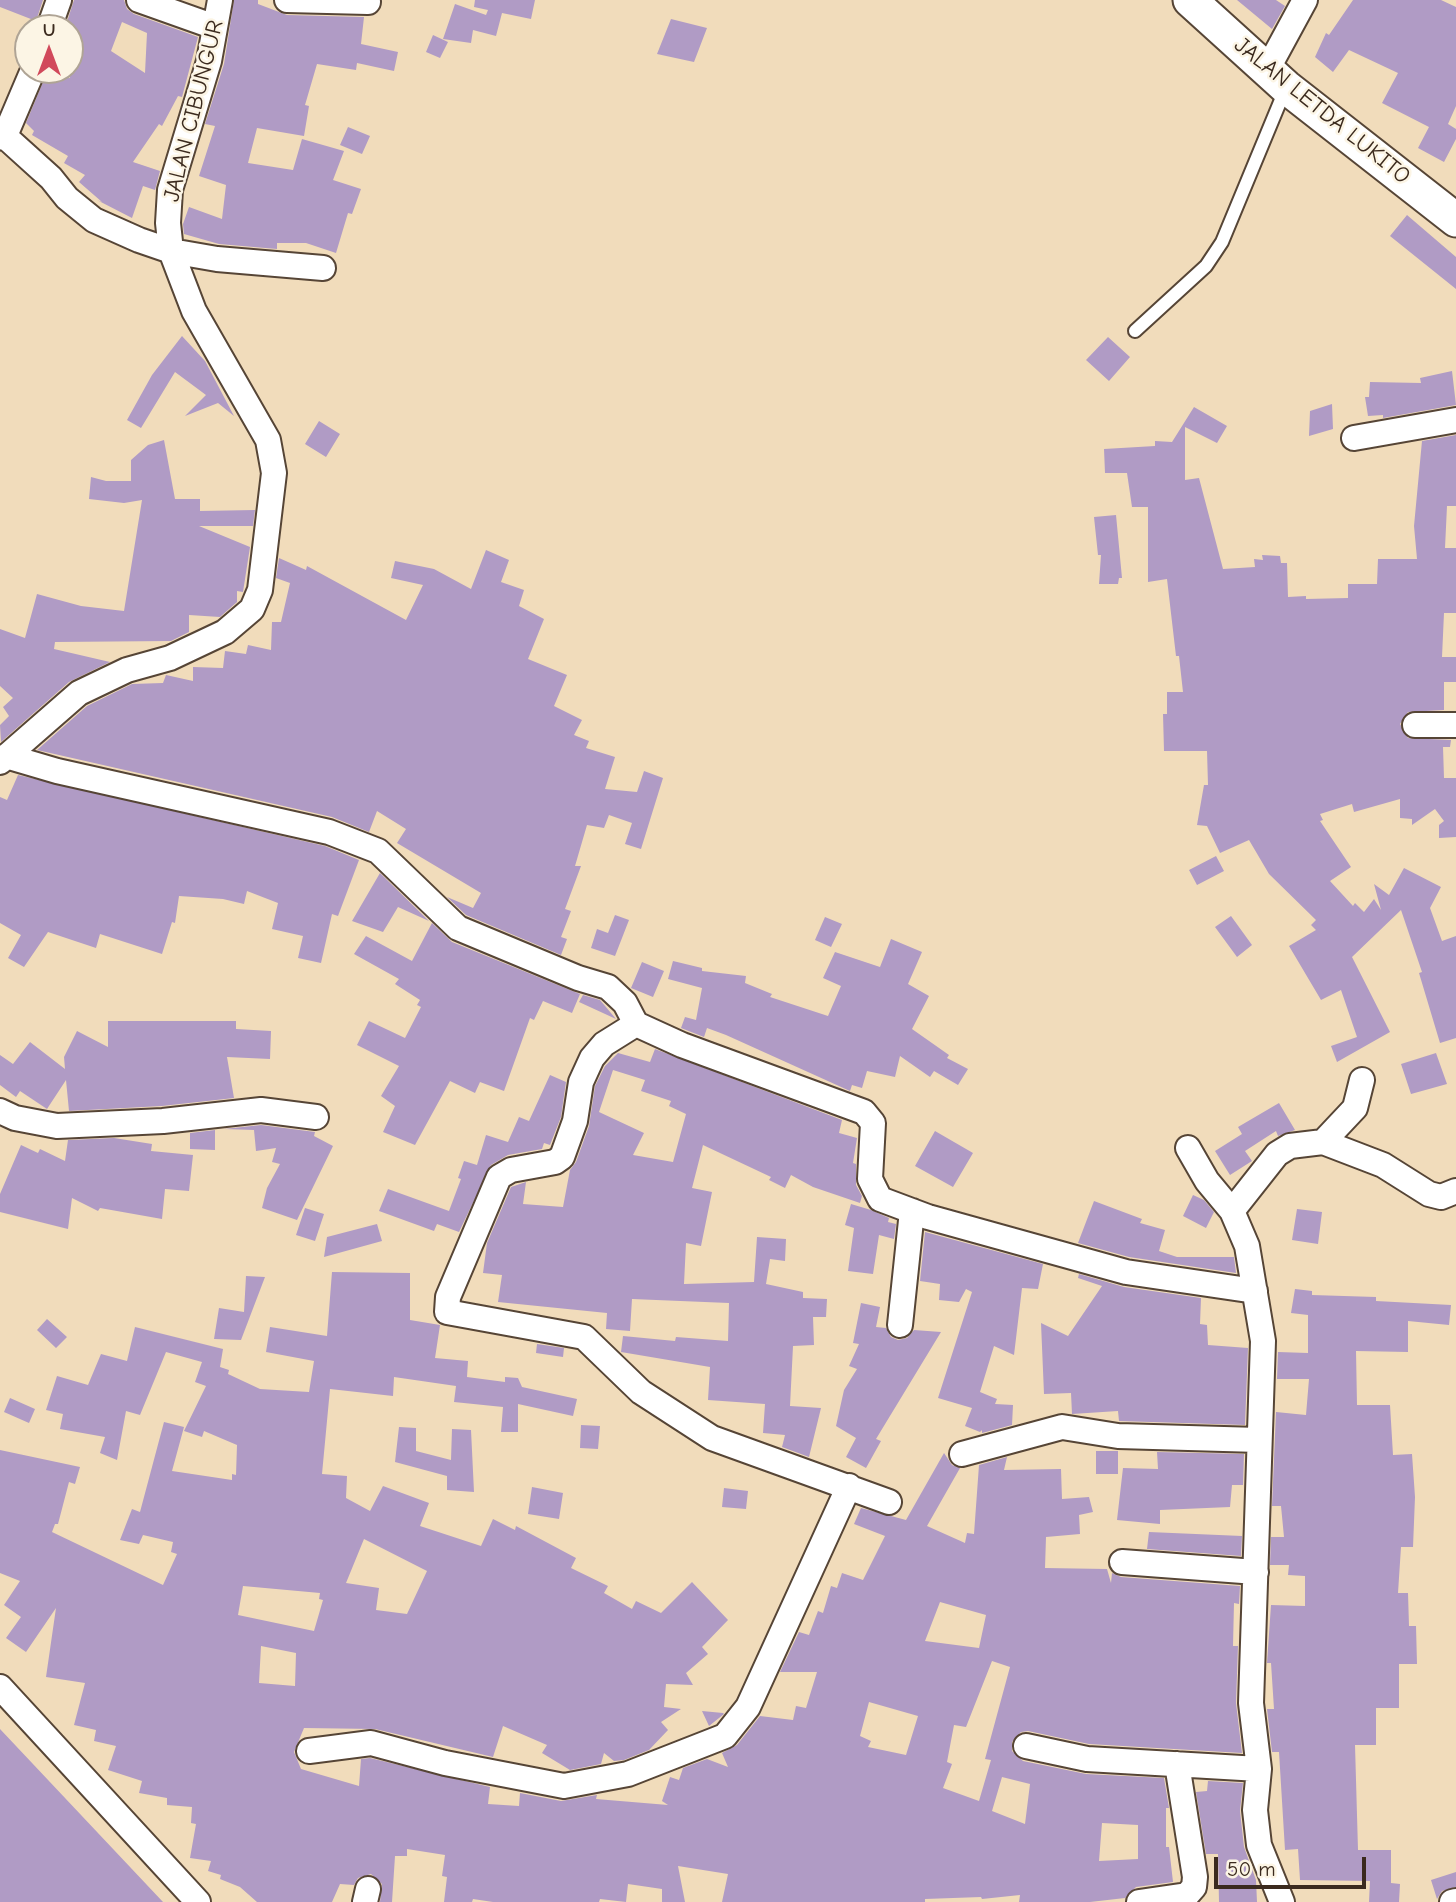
<!DOCTYPE html>
<style>
body{margin:0}
#map{position:relative;width:1456px;height:1902px;overflow:hidden;background:#f1dcbb;font-family:"Comic Neue",sans-serif}
canvas{display:block}
.north{position:absolute;left:14px;top:14px;width:70px;height:70px;box-sizing:border-box;background:#fcf5e5;border:2px solid #afa495;border-radius:50%;rotate:0deg;font-size:19px;font-weight:700;line-height:28px;text-align:center;color:#3b2a1e}
.north::after{content:'';display:block;margin:auto;width:24px;height:32px;background:#d1495b;clip-path:polygon(50% 0,100% 100%,50% 72%,0 100%)}
.scale{position:absolute;left:1214px;top:1857px;width:152px;height:32px;box-sizing:border-box;border:4px solid #3b2a1e;border-top:0;padding-left:9px;font-size:21px;line-height:24px;white-space:nowrap;color:#3b2a1e;-webkit-text-stroke:5px #fcf5e5;paint-order:stroke}
</style>
<div id="map">
<canvas width="1456" height="1902"></canvas>
<div class="north">U</div>
<div class="scale">50 m</div>
</div>
<script>
const ctx = document.querySelector('canvas').getContext('2d');
ctx.lineJoin = 'round';
function fillPath(path, color) { ctx.fillStyle = color; ctx.fill(path, 'evenodd'); }
const toPath = rows => new Path2D(rows.map(r => 'M' + r).join(''));
function stroke(path, color, width, dash) { ctx.strokeStyle = color; ctx.lineWidth = width; ctx.lineCap = dash ? 'butt' : 'round'; ctx.setLineDash(dash || []); ctx.stroke(path); }
function write(font, color, halo, rows, align = 'center') {
  ctx.font = font + ' "Comic Neue",sans-serif'; ctx.lineWidth = 5; ctx.setLineDash([]); ctx.textBaseline = 'middle'; ctx.strokeStyle = halo; ctx.fillStyle = color; for (const [text, x, y, turn = 0] of rows) {
    ctx.save(); ctx.translate(x, y); ctx.rotate((+turn || 0) * Math.PI / 180); ctx.textAlign = isNaN(turn) ? turn : align; if (halo) ctx.strokeText(text, 0, 0); ctx.fillText(text, 0, 0); ctx.restore();
  }
}
fillPath(toPath([
 [0,0,43,0,36,21,0,7],
 [74,0,124,0,127,9,134,14,198,37,182,97,178,96,162,126,159,124,133,162,160,171,155,190,143,186,132,218,97,200,102,202,79,182,85,175,64,163,68,156,32,135,34,131,26,123,48,70,70,78,70,47,77,29,66,25],
 [122,22,147,33,145,73,111,51],
 [234,0,258,0,258,4,287,15,364,17,361,44,398,52,394,71,357,63,356,70,317,64,305,105,309,106,304,136,257,128,248,163,293,170,302,139,344,151,333,180,361,189,352,214,348,213,336,253,306,243,277,243,277,249,219,244,184,234,183,224,189,207,222,219,226,185,199,176,215,126,205,124,224,64],
 [475,0,535,0,531,19,502,13,496,36,473,30,471,43,443,39,455,4,486,15,488,10,474,7],
 [1237,0,1276,0,1285,6,1272,29],
 [1353,0,1441,0,1456,7,1456,106,1448,124,1456,129,1456,139,1444,162,1418,148,1429,127,1382,103,1398,73,1349,50,1333,72,1315,57,1326,33,1329,35],
 [671,19,707,28,694,62,657,54],
 [433,35,448,42,440,58,426,52],
 [348,127,370,136,362,154,340,145],
 [1407,215,1456,257,1456,289,1390,236],
 [182,336,205,361,234,416,218,403,185,416,206,395,175,372,141,428,127,420,152,375],
 [1108,337,1130,357,1109,381,1086,360],
 [1452,371,1456,405,1383,418,1383,415,1368,416,1365,397,1369,397,1370,382,1421,383,1420,378],
 [1332,404,1333,429,1309,436,1310,411],
 [1194,407,1227,426,1217,443,1185,427,1185,480,1199,478,1223,569,1255,567,1254,559,1263,560,1262,555,1280,556,1281,563,1287,563,1288,597,1306,596,1306,599,1348,598,1348,584,1377,584,1378,559,1417,559,1414,526,1422,441,1456,435,1456,506,1447,506,1445,548,1456,548,1456,613,1444,613,1442,657,1456,657,1456,682,1444,682,1444,710,1408,712,1400,724,1408,738,1451,740,1450,747,1443,747,1444,778,1456,778,1456,837,1439,838,1439,825,1444,821,1435,809,1412,825,1412,819,1400,818,1400,799,1354,812,1352,804,1320,814,1323,820,1320,821,1351,867,1330,881,1353,906,1355,903,1364,912,1374,899,1381,910,1374,884,1389,895,1404,868,1441,887,1430,908,1442,941,1456,936,1456,1038,1440,1043,1419,973,1422,972,1401,910,1352,957,1390,1032,1337,1062,1331,1046,1357,1037,1341,990,1321,1000,1289,946,1316,930,1311,925,1316,920,1269,874,1249,840,1220,853,1207,826,1197,825,1204,785,1208,785,1207,751,1164,751,1163,714,1167,714,1167,692,1183,692,1179,656,1176,656,1167,579,1148,582,1148,507,1132,507,1127,473,1105,473,1104,449,1155,446,1155,441,1172,442],
 [319,421,340,434,326,457,305,444],
 [164,440,175,499,200,499,200,511,255,510,253,526,199,526,250,547,243,592,237,591,237,602,220,617,189,615,189,632,171,641,55,642,54,649,110,662,69,682,1,742,0,725,9,716,3,707,13,698,0,686,0,629,25,638,37,594,81,606,124,611,142,500,124,503,89,499,91,477,106,481,131,481,131,460,148,445],
 [1116,515,1122,578,1119,578,1118,584,1099,584,1101,555,1098,555,1094,517],
 [486,550,509,560,501,582,524,590,519,606,544,619,528,659,567,675,554,706,582,720,574,735,589,741,586,748,615,757,605,789,637,792,644,771,663,778,641,849,625,844,632,823,609,815,604,828,587,825,575,866,581,866,565,909,571,911,561,937,567,939,561,955,466,915,447,897,473,908,481,893,397,843,406,829,377,811,369,832,332,817,37,750,87,706,132,684,163,683,166,675,193,681,193,667,223,668,225,651,246,654,248,645,271,650,272,622,281,622,290,583,276,578,279,558,306,570,307,566,406,620,423,585,391,578,395,561,434,569,471,589],
 [18,775,325,846,359,860,338,916,332,914,321,963,298,958,303,936,272,929,278,903,247,891,244,904,223,899,179,896,175,923,172,922,162,954,100,934,96,948,48,932,24,967,8,958,21,935,0,923,0,797,7,800],
 [1216,856,1224,871,1197,885,1189,870],
 [380,873,429,921,398,907,383,932,352,921],
 [615,915,629,920,615,956,591,948,597,929,608,933],
 [1231,916,1252,945,1237,957,1215,927],
 [825,917,842,924,831,947,815,940],
 [432,923,452,942,580,994,572,1013,543,1001,534,1020,530,1018,504,1091,480,1082,475,1093,450,1081,415,1145,383,1132,395,1106,381,1096,399,1066,357,1045,369,1021,405,1038,421,1007,417,1005,420,1000,395,984,399,979,354,954,366,936,412,961],
 [891,939,922,952,908,984,929,996,912,1029,949,1055,947,1058,968,1069,958,1085,934,1071,930,1077,900,1056,895,1077,867,1071,862,1088,852,1085,850,1091,726,1035,707,1028,704,1037,681,1028,685,1017,696,1020,702,988,668,979,673,961,702,968,702,971,746,976,745,983,772,994,770,997,828,1016,841,986,823,978,835,952,880,967],
 [642,962,664,971,653,997,631,988],
 [583,995,600,1000,616,1019,579,1002],
 [108,1021,236,1021,236,1029,271,1031,270,1059,227,1057,234,1098,162,1106,69,1111,66,1080,47,1109,20,1091,16,1097,0,1085,0,1055,13,1064,30,1042,65,1069,64,1057,77,1031,108,1047],
 [655,1049,842,1120,839,1133,857,1138,853,1163,856,1164,856,1185,862,1196,860,1203,813,1187,791,1175,785,1188,769,1180,771,1177,703,1145,692,1188,712,1192,701,1246,686,1243,684,1284,754,1282,757,1237,786,1239,785,1261,770,1259,766,1284,803,1292,803,1298,827,1299,826,1317,813,1317,814,1345,793,1346,790,1406,821,1408,809,1457,782,1447,785,1435,763,1433,765,1404,708,1400,710,1367,621,1352,623,1336,675,1341,676,1337,728,1341,729,1303,632,1299,630,1331,606,1329,607,1313,498,1302,502,1275,483,1273,487,1243,511,1187,526,1182,523,1204,563,1207,570,1170,576,1162,589,1126,595,1086,605,1066,618,1053,650,1062],
 [613,1070,645,1080,641,1091,671,1101,669,1106,686,1114,673,1162,633,1155,644,1133,599,1112],
 [1436,1053,1447,1084,1411,1094,1401,1064],
 [550,1075,566,1082,561,1117,550,1145,544,1143,542,1149,508,1155,491,1165,459,1232,437,1224,434,1231,379,1211,388,1189,449,1211,461,1179,458,1178,464,1161,477,1165,486,1135,508,1142,519,1117,529,1121],
 [1279,1103,1295,1130,1278,1136,1276,1131,1245,1151,1252,1161,1230,1175,1215,1151,1242,1134,1238,1127],
 [261,1125,315,1132,314,1136,333,1146,297,1220,262,1208,267,1188,280,1164,272,1162,276,1148,256,1151,254,1130,224,1129],
 [215,1130,215,1150,190,1149,190,1133],
 [935,1131,973,1153,953,1187,915,1166],
 [114,1138,152,1144,151,1151,193,1155,189,1191,165,1189,162,1219,100,1208,98,1211,72,1198,68,1229,0,1212,0,1194,21,1145,38,1153,40,1149,65,1161,68,1140],
 [1193,1195,1204,1200,1214,1212,1206,1228,1183,1216],
 [1094,1201,1142,1219,1140,1223,1165,1230,1159,1251,1177,1257,1234,1257,1236,1273,1129,1257,1078,1243],
 [851,1204,871,1210,889,1218,888,1222,896,1224,894,1239,879,1235,873,1274,848,1271,854,1228,845,1225],
 [305,1208,324,1214,315,1241,296,1235],
 [1297,1209,1322,1212,1318,1244,1292,1240],
 [377,1224,382,1241,324,1257,327,1237],
 [925,1232,1043,1264,1038,1289,1022,1288,1014,1355,994,1346,980,1392,997,1399,995,1404,1013,1405,1012,1425,982,1433,982,1430,980,1432,965,1426,972,1408,938,1398,972,1292,966,1289,959,1302,939,1300,940,1284,920,1281],
 [332,1272,410,1273,410,1320,440,1325,435,1358,468,1361,467,1377,505,1382,505,1377,518,1378,522,1387,577,1399,573,1416,518,1404,518,1432,501,1432,503,1407,454,1402,456,1386,394,1377,393,1396,330,1389,322,1474,347,1476,346,1498,370,1511,383,1486,429,1503,420,1526,481,1546,493,1519,515,1530,516,1526,576,1558,571,1568,608,1586,604,1593,632,1609,636,1601,661,1613,692,1582,728,1620,702,1647,708,1654,686,1673,693,1685,666,1684,664,1707,681,1709,661,1722,668,1730,649,1750,624,1760,614,1761,604,1753,601,1764,570,1770,542,1753,547,1745,503,1726,493,1757,375,1729,304,1728,294,1752,301,1769,359,1786,361,1759,370,1758,490,1787,488,1804,519,1806,520,1793,561,1801,597,1795,596,1799,668,1805,662,1801,670,1777,679,1780,683,1768,707,1759,728,1767,722,1753,737,1745,760,1716,793,1720,796,1706,806,1708,817,1672,780,1672,799,1632,809,1635,818,1611,823,1613,831,1586,837,1588,842,1573,863,1580,885,1536,854,1524,861,1508,906,1520,944,1453,952,1465,960,1468,927,1526,965,1543,967,1533,974,1534,979,1465,1007,1457,1004,1470,1061,1469,1062,1499,1089,1497,1093,1512,1079,1515,1080,1534,1046,1537,1045,1568,1107,1569,1111,1583,1112,1573,1121,1577,1240,1586,1239,1604,1234,1603,1233,1646,1238,1646,1236,1703,1242,1753,1089,1744,1028,1731,1021,1732,1012,1742,1012,1751,1023,1761,1086,1774,1164,1778,1169,1808,1166,1808,1166,1847,1169,1847,1173,1882,1136,1887,1125,1898,1090,1902,1019,1902,1020,1895,982,1899,981,1897,925,1899,925,1902,722,1902,728,1874,678,1866,685,1902,662,1902,662,1889,628,1884,626,1902,600,1899,599,1902,493,1902,473,1899,472,1902,444,1902,447,1877,442,1876,445,1855,407,1849,407,1856,395,1856,392,1902,380,1902,382,1884,371,1874,358,1878,354,1885,340,1884,332,1902,257,1902,240,1887,220,1879,221,1875,208,1871,211,1861,190,1858,196,1824,191,1823,192,1807,167,1805,167,1798,139,1793,142,1781,108,1770,116,1746,94,1741,96,1730,74,1725,85,1683,46,1677,56,1608,26,1652,6,1638,21,1617,4,1605,20,1581,0,1573,0,1450,80,1467,75,1484,69,1482,58,1524,55,1524,52,1532,163,1585,177,1554,171,1552,173,1542,143,1535,139,1544,120,1540,132,1509,140,1512,164,1422,184,1427,172,1471,232,1480,232,1474,236,1475,237,1445,204,1431,202,1437,184,1431,206,1386,195,1382,202,1362,166,1352,140,1415,126,1411,117,1460,100,1453,105,1437,60,1429,63,1414,46,1410,57,1376,88,1385,101,1354,127,1361,135,1327,223,1349,220,1367,229,1370,228,1374,260,1389,309,1392,314,1361,266,1352,270,1327,327,1336],
 [364,1539,427,1571,407,1614,376,1610,379,1588,346,1583],
 [243,1586,320,1593,319,1599,323,1600,314,1631,238,1615],
 [940,1602,986,1615,979,1648,925,1641],
 [261,1646,296,1653,295,1686,259,1683],
 [992,1661,1010,1667,985,1759,991,1760,979,1801,943,1788,952,1764,947,1762,954,1725,966,1727],
 [869,1702,918,1716,906,1755,868,1747,871,1741,860,1736],
 [1002,1777,1030,1784,1025,1824,992,1811],
 [1102,1823,1138,1825,1138,1859,1099,1861],
 [1079,1274,1124,1287,1201,1298,1200,1324,1207,1325,1208,1345,1248,1348,1245,1425,1119,1421,1118,1411,1072,1414,1071,1393,1044,1394,1041,1323,1068,1336,1102,1286,1078,1278],
 [246,1276,265,1277,241,1340,214,1339,219,1308,244,1312],
 [1295,1289,1312,1291,1312,1295,1376,1297,1376,1301,1451,1305,1449,1325,1408,1321,1408,1352,1356,1351,1357,1405,1390,1405,1393,1455,1412,1454,1415,1497,1413,1547,1401,1547,1398,1593,1408,1593,1409,1626,1416,1626,1417,1664,1399,1664,1399,1708,1376,1708,1376,1745,1355,1745,1358,1850,1391,1850,1391,1883,1400,1884,1399,1902,1369,1902,1370,1881,1300,1880,1298,1849,1285,1850,1279,1752,1272,1752,1267,1709,1274,1709,1271,1663,1267,1663,1271,1605,1305,1606,1305,1576,1288,1575,1289,1565,1270,1565,1271,1537,1284,1537,1281,1506,1272,1506,1276,1412,1306,1415,1309,1379,1277,1379,1278,1352,1308,1353,1308,1315,1291,1313],
 [861,1303,880,1307,876,1327,886,1328,891,1337,898,1340,907,1338,914,1330,941,1332,876,1439,881,1441,866,1468,846,1457,856,1438,836,1426,844,1390,857,1369,849,1366,859,1344,853,1343],
 [47,1319,67,1337,56,1348,37,1330],
 [537,1344,564,1348,563,1357,536,1353],
 [10,1398,35,1409,29,1423,4,1412],
 [581,1425,600,1426,598,1449,580,1448],
 [399,1427,416,1428,416,1451,451,1460,452,1429,471,1430,474,1492,447,1490,447,1476,395,1462],
 [1096,1451,1118,1451,1118,1474,1096,1474],
 [1157,1452,1244,1454,1243,1485,1232,1485,1230,1507,1160,1510,1160,1524,1117,1520,1123,1468,1158,1469],
 [532,1487,563,1493,559,1519,528,1514],
 [724,1488,748,1491,746,1509,722,1507],
 [1149,1532,1242,1536,1241,1556,1147,1549],
 [702,1711,723,1713,724,1714,709,1726],
 [0,1729,163,1902,0,1902],
 [1208,1781,1243,1783,1240,1811,1244,1847,1256,1880,1257,1902,1219,1902,1218,1854,1206,1854,1196,1792,1207,1791],
 [1456,1872,1456,1887,1442,1891,1437,1899,1431,1880]
]), '#b09bc5');
const lane = toPath([
 [1135,331,1206,266,1222,242,1285,90]
]);
const street = toPath([
 [139,0,215,27],
 [287,0,368,2],
 [49,28,59,0],
 [1267,70,1305,0],
 [0,132,51,178,67,198,94,220,139,240,171,251,217,259,323,268],
 [4,138,33,70],
 [1354,438,1456,420],
 [1415,725,1456,725],
 [6,756,57,771,329,832,378,851,458,928,578,978,608,987,625,1003,636,1024,682,1045,864,1112,873,1123,870,1179,880,1199,928,1217,1126,1272,1255,1291],
 [0,762,79,693,127,670,170,658,225,632,252,609,260,590,274,473,268,440,194,311,171,251,168,223,170,190,209,61,220,0],
 [636,1024,604,1044,592,1058,581,1082,575,1121,562,1157,555,1162,511,1170,499,1177,448,1297,447,1312,584,1337,641,1392,712,1438,889,1502],
 [0,1111,15,1118,57,1126,163,1121,261,1110,316,1117],
 [1323,1142,1383,1165,1429,1194,1441,1197,1456,1191],
 [1188,1148,1207,1181,1232,1211,1247,1246,1263,1341,1251,1703,1259,1769,1255,1810,1259,1845,1282,1902],
 [1232,1211,1277,1154,1290,1146,1323,1142,1355,1108,1362,1080],
 [900,1325,912,1211],
 [962,1454,1062,1427,1118,1436,1259,1440],
 [1122,1562,1256,1572],
 [0,1687,198,1902],
 [1026,1746,1087,1759,1259,1769],
 [309,1751,371,1743,445,1763,564,1786,628,1774,725,1736,748,1707,849,1486],
 [365,1902,368,1889],
 [1139,1902,1187,1895,1194,1887,1195,1877,1177,1764],
 [1452,1902,1456,1901]
]);
const secondary = toPath([
 [1190,0,1286,87,1456,220]
]);
stroke(lane, '#564536', 16);
stroke(street, '#564536', 28);
stroke(secondary, '#564536', 37);
stroke(lane, '#fff', 12);
stroke(street, '#fff', 24);
stroke(secondary, '#fff', 33);
write('23px', '#3b2a1e', '#fcf5e5', [
 ["JALAN CIBUNGUR",194,111,-76],
 ["JALAN LETDA LUKITO",1322,111,39]
]);
</script>
